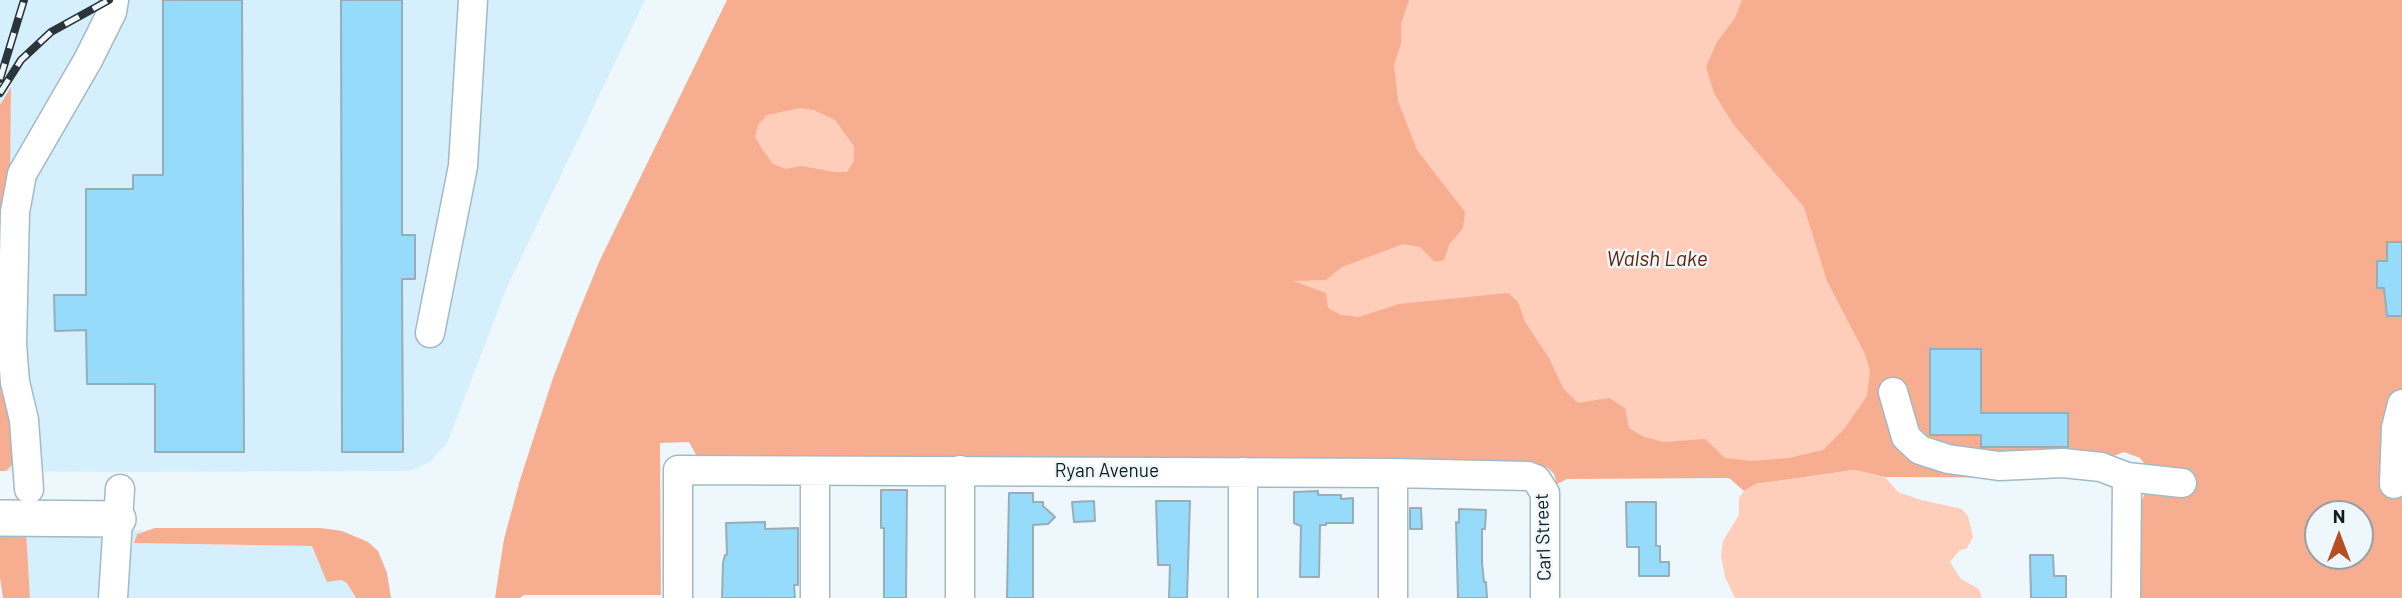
<!DOCTYPE html>
<style>
body{margin:0}
#map{position:relative;width:2402px;height:598px;overflow:hidden;background:#eef7fc;font-family:Barlow,sans-serif}
canvas{display:block}
.north{position:absolute;left:2304px;top:500px;width:70px;height:70px;box-sizing:border-box;background:#eef7fc;border:2px solid #969fa4;border-radius:50%;rotate:0deg;font-size:19px;font-weight:700;line-height:28px;text-align:center;color:#131c20}
.north::after{content:'';display:block;margin:auto;width:24px;height:32px;background:#b54f23;clip-path:polygon(50% 0,100% 100%,50% 72%,0 100%)}
</style>
<div id="map">
<canvas width="2402" height="598"></canvas>
<div class="north">N</div>
</div>
<script>
const ctx = document.querySelector('canvas').getContext('2d');
ctx.lineJoin = 'round';
function fillPath(path, color) { ctx.fillStyle = color; ctx.fill(path, 'evenodd'); }
const toPath = rows => new Path2D(rows.map(r => 'M' + r).join(''));
function stroke(path, color, width, dash) { ctx.strokeStyle = color; ctx.lineWidth = width; ctx.lineCap = dash ? 'butt' : 'round'; ctx.setLineDash(dash || []); ctx.stroke(path); }
function write(font, color, halo, rows, align = 'center') {
  ctx.font = font + ' Barlow,sans-serif'; ctx.lineWidth = 5; ctx.setLineDash([]); ctx.textBaseline = 'middle'; ctx.strokeStyle = halo; ctx.fillStyle = color; for (const [text, x, y, turn = 0] of rows) {
    ctx.save(); ctx.translate(x, y); ctx.rotate((+turn || 0) * Math.PI / 180); ctx.textAlign = isNaN(turn) ? turn : align; if (halo) ctx.strokeText(text, 0, 0); ctx.fillText(text, 0, 0); ctx.restore();
  }
}
fillPath(toPath([
 [0,0,645,0,506,289,448,441,431,461,413,470,398,471,111,472,6,471,18,459,5,364,11,89,0,105],
 [26,530,144,530,137,534,135,543,312,546,327,581,341,580,347,583,356,598,30,598]
]), '#d5effc');
fillPath(toPath([
 [727,0,2402,0,2402,598,2138,598,2138,511,2147,487,2147,467,2140,458,2124,452,2106,459,2099,481,2088,478,1885,477,1854,470,1756,484,1744,491,1729,478,1567,479,1557,484,1554,474,1548,468,1538,464,698,458,689,442,660,443,661,595,524,595,520,598,495,598,504,539,520,480,553,378,577,316,600,260],
 [2318,514,2360,514,2360,556,2318,556],
 [11,87,10,174,18,459,6,471,0,471,0,105],
 [155,528,320,528,342,531,368,542,378,551,387,573,391,598,356,598,347,583,341,580,327,582,312,546,134,543,137,534],
 [0,530,26,530,30,598,3,598,0,578]
]), '#f7ad90');
fillPath(toPath([
 [1409,0,1742,0,1735,18,1717,42,1706,67,1714,93,1733,124,1804,207,1827,281,1865,354,1870,371,1867,396,1844,429,1823,450,1789,458,1751,461,1725,458,1705,439,1664,442,1644,437,1629,428,1625,408,1609,398,1578,403,1563,388,1549,358,1525,322,1518,302,1508,293,1399,304,1359,317,1341,315,1328,308,1326,293,1293,281,1326,280,1342,267,1403,244,1420,247,1435,262,1444,260,1449,245,1463,228,1465,212,1417,150,1398,101,1394,65,1401,44,1401,24],
 [800,108,814,110,835,120,854,146,854,161,847,172,834,172,801,166,786,169,773,164,762,149,755,137,758,125,767,115],
 [1854,470,1885,477,1898,492,1921,500,1962,509,1968,516,1973,537,1967,548,1959,551,1950,562,1961,579,1979,589,1982,598,1735,598,1725,577,1721,556,1723,541,1739,515,1739,498,1744,491,1756,484]
]), '#ffcebb');
const building = toPath([
 [163,0,242,0,244,452,155,452,155,384,87,384,86,330,55,331,54,295,86,295,86,189,133,189,133,175,163,175,163,0],
 [341,0,402,0,402,235,415,235,415,279,402,279,403,452,342,452,341,0],
 [2387,242,2402,242,2402,316,2387,316,2384,288,2377,288,2377,261,2387,261,2387,242],
 [1930,349,1981,349,1981,413,2068,413,2068,447,1981,447,1981,435,1930,435,1930,349],
 [881,490,907,490,906,598,884,598,884,528,881,528,881,490],
 [1318,491,1318,495,1341,495,1341,499,1353,498,1353,523,1326,523,1326,525,1320,525,1319,577,1300,577,1301,526,1294,523,1294,492,1318,491],
 [1009,493,1033,493,1033,502,1043,502,1043,506,1055,517,1048,524,1033,525,1033,598,1007,598,1009,493],
 [1094,501,1095,521,1074,522,1072,502,1094,501],
 [1156,501,1190,501,1187,598,1169,598,1170,565,1158,565,1156,501],
 [1626,502,1656,502,1656,546,1660,546,1660,562,1669,562,1669,576,1639,576,1639,547,1627,547,1626,502],
 [1410,508,1421,508,1422,529,1410,529,1410,508],
 [1459,509,1486,510,1485,529,1482,529,1482,563,1484,582,1486,582,1487,598,1458,598,1456,522,1459,523,1459,509],
 [765,522,765,529,798,528,798,585,794,585,795,598,722,598,723,563,725,555,727,555,726,523,765,522],
 [2030,555,2053,555,2054,576,2066,576,2066,598,2031,598,2030,555]
]);
fillPath(building, '#97dbfb');
stroke(building, '#97aeb9', 2);
const minor = toPath([
 [430,333,463,166,473,0],
 [1893,392,1906,437,1920,450,1948,459,1999,466,2063,463,2101,467,2127,477,2182,483],
 [960,470,960,598],
 [815,471,815,598],
 [1243,472,1243,598],
 [1393,473,1393,598],
 [2394,484,2396,428,2402,404],
 [29,489,24,420,15,382,12,344,15,212,22,174,88,60,112,12,114,0],
 [113,598,120,489],
 [678,598,678,470,1393,473,1528,476,1536,479,1545,493,1545,598],
 [2126,598,2127,477]
]);
const major = toPath([
 [0,518,118,519]
]);
stroke(minor, '#a2bac5', 31);
stroke(major, '#a2bac5', 38);
stroke(minor, '#fff', 28);
stroke(major, '#fff', 35);
const rail = toPath([
 [0,79,24,0],
 [0,93,21,60,51,32,109,0]
]);
stroke(rail, '#2b3438', 8);
stroke(rail, '#eef7fc', 5, [16]);
write('19px', '#131c20', '#eef7fc', [
 ["Ryan Avenue",1107,471],
 ["Carl Street",1543,537,-92]
]);
write('italic 21px', '#631f00', '#eef7fc', [
 ["Walsh Lake",1657,259]
]);
</script>
